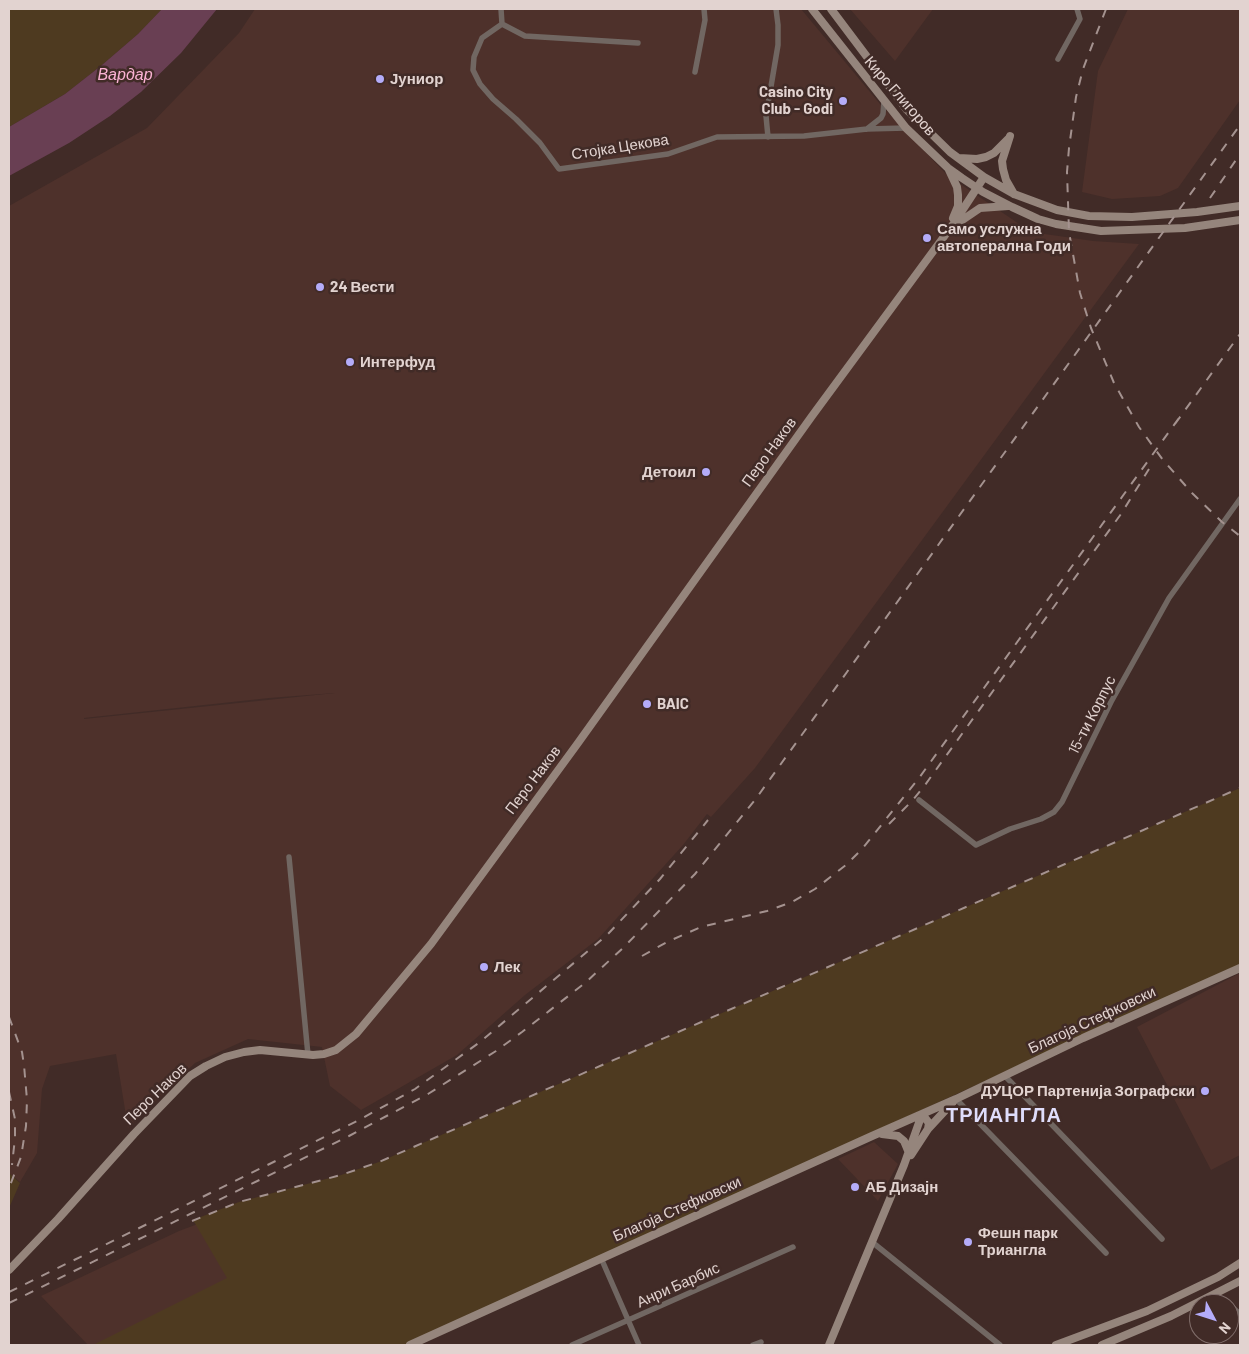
<!DOCTYPE html>
<meta charset="utf-8">
<style>
body{margin:0}
#map{position:relative;width:1249px;height:1354px;overflow:hidden;background:#412b27;font-family:Barlow,sans-serif}
canvas{display:block}
.frame{position:absolute;inset:0;border:10px solid #e2d3d0;pointer-events:none}
.north{position:absolute;left:1189px;top:1294px;width:50px;height:50px;box-sizing:border-box;background:#412b27;border:1px solid #816e6b;border-radius:50%;rotate:130deg;font-size:14px;font-weight:700;line-height:20px;text-align:center;color:#e2d3d0}
.north::after{content:'';display:block;margin:auto;width:18px;height:22px;background:#b4acf9;clip-path:polygon(50% 0,100% 100%,50% 72%,0 100%)}
</style>
<div id="map">
<canvas width="1249" height="1354"></canvas>
<div class="frame"></div>
<div class="north">N</div>
</div>
<script>
const ctx = document.querySelector('canvas').getContext('2d');
ctx.lineJoin = 'round';
function fillPath(path, color) { ctx.fillStyle = color; ctx.fill(path, 'evenodd'); }
const toPath = rows => new Path2D(rows.map(r => 'M' + r).join(''));
function stroke(path, color, width, dash) { ctx.strokeStyle = color; ctx.lineWidth = width; ctx.lineCap = dash ? 'butt' : 'round'; ctx.setLineDash(dash || []); ctx.stroke(path); }
function write(font, color, halo, rows, align = 'center') {
  ctx.font = font + ' Barlow,sans-serif'; ctx.lineWidth = 5; ctx.setLineDash([]); ctx.textBaseline = 'middle'; ctx.strokeStyle = halo; ctx.fillStyle = color; for (const [text, x, y, turn = 0] of rows) {
    ctx.save(); ctx.translate(x, y); ctx.rotate((+turn || 0) * Math.PI / 180); ctx.textAlign = isNaN(turn) ? turn : align; if (halo) ctx.strokeText(text, 0, 0); ctx.fillText(text, 0, 0); ctx.restore();
  }
}
fillPath(toPath([
 [255,9,801,9,880,104,947,175,1031,232,1093,241,1139,244,755,768,711,817,707,814,683,845,598,939,525,995,457,1055,361,1110,330,1086,322,1047,248,1039,195,1063,128,1128,116,1054,50,1066,42,1089,37,1153,20,1182,9,1173,9,206,147,128,239,33],
 [335,693,84,719,84,718,269,698],
 [850,9,933,9,895,61],
 [1128,9,1240,9,1240,100,1178,188,1160,196,1112,199,1082,192,1098,71],
 [1240,973,1240,1155,1211,1170,1137,1027],
 [874,1142,898,1164,878,1201,838,1159],
 [254,1203,380,1345,88,1345,41,1296,179,1231]
]), '#4e312b');
fillPath(toPath([
 [9,9,162,9,138,34,102,65,65,94,9,127],
 [1240,788,1240,964,409,1345,93,1345,227,1278,193,1220,239,1202,341,1175,379,1162],
 [9,1173,20,1183,9,1208]
]), '#4e3a20');
fillPath(toPath([
 [162,9,217,9,181,53,141,92,110,116,69,143,9,176,9,127,65,94,102,65,138,34]
]), '#693f53');
stroke(toPath([
 [501,9,502,24,482,38,474,57,473,70,480,84,493,99,516,119,540,143,559,169,668,154,717,137,804,136,867,129,906,128],
 [502,24,525,36,638,43],
 [1058,59,1080,19,1077,9],
 [695,72,705,20,704,9],
 [867,129,881,118,883,114,884,101],
 [768,137,766,116,778,45,778,25,776,9],
 [919,800,976,845,1010,829,1041,819,1054,812,1062,802,1111,702,1169,598,1240,499],
 [289,857,308,1055],
 [1005,1076,1162,1239],
 [956,1099,1106,1253],
 [872,1242,1000,1345],
 [601,1258,639,1345],
 [1232,1307,1240,1314],
 [572,1345,793,1247],
 [753,1345,761,1342]
]), '#716762', 5.5);
stroke(toPath([
 [812,9,906,128,948,168,962,178,983,192,1012,207,1038,219,1056,224,1101,231,1185,228,1240,220],
 [831,9,907,110,950,152,984,177,1014,194,1057,210,1089,216,1132,217,1197,212,1240,206],
 [1010,136,1002,161,1003,169,1006,180,1014,194],
 [959,158,977,159,986,157,994,153,1008,139],
 [949,170,957,187,958,195,958,206,953,218],
 [955,225,980,208,1008,206],
 [928,1129,953,1102],
 [882,1134,898,1136,904,1141,909,1153],
 [911,1155,928,1129,929,1123,922,1114],
 [9,1270,58,1219,134,1134,190,1076,206,1066,225,1057,244,1052,260,1050,313,1055,324,1054,336,1050,356,1034,431,944,578,743,812,416,954,223,984,177],
 [410,1345,872,1136,956,1099,1083,1038,1240,968],
 [829,1345,904,1165,922,1114],
 [1056,1345,1147,1311,1218,1277,1240,1263],
 [1102,1345,1171,1316,1240,1281]
]), '#95857c', 8);
stroke(toPath([
 [1106,9,1083,69,1076,97,1069,148,1067,172,1069,232,1080,293,1091,328,1114,383,1139,427,1163,460,1192,493,1222,522,1240,536],
 [1210,198,1240,154],
 [1175,424,1240,334],
 [889,824,912,801,925,785,1121,514,1149,469],
 [642,956,667,942,701,927,767,911,792,902,815,889,846,865,862,849,919,778,1179,418],
 [9,1017,22,1052,24,1065,27,1100,26,1126,21,1157,9,1188],
 [9,1092,15,1119,15,1138,12,1165],
 [192,1221,239,1202,341,1175,379,1162,1240,788],
 [9,1292,359,1120,415,1089,480,1042,607,935,660,879,708,820],
 [9,1303,349,1136,428,1094,496,1051,522,1032,585,983,624,947,695,874,755,800,1240,125]
]), '#a4928f', 2, [9, 9]);
for (const [x, y, r, color] of [
 [380,79,5,"#b4acf9"],
 [843,101,5,"#b4acf9"],
 [927,238,5,"#b4acf9"],
 [320,287,5,"#b4acf9"],
 [350,362,5,"#b4acf9"],
 [706,472,5,"#b4acf9"],
 [647,704,5,"#b4acf9"],
 [484,967,5,"#b4acf9"],
 [1205,1091,5,"#b4acf9"],
 [855,1187,5,"#b4acf9"],
 [968,1242,5,"#b4acf9"]
]) { const dot = new Path2D(); dot.arc(x, y, r, 0, 2 * Math.PI); ctx.fillStyle = color; ctx.fill(dot); stroke(dot, '#412b27', 2); }
write('bold 15px', '#e2d3d0', '#412b27', [
 ["Јуниор",390,79],
 ["Casino City",833,92,"right"],
 ["Club - Godi",833,109,"right"],
 ["Само услужна",937,229],
 ["автоперална Годи",937,246],
 ["24 Вести",330,287],
 ["Интерфуд",360,362],
 ["Детоил",696,472,"right"],
 ["BAIC",657,704],
 ["Лек",494,967],
 ["ДУЦОР Партенија Зографски",1195,1091,"right"],
 ["АБ Дизајн",865,1187],
 ["Фешн парк",978,1233],
 ["Триангла",978,1250]
], 'left');
write('15px', '#e2d3d0', '#412b27', [
 ["Киро Глигоров",900,96,49],
 ["Стојка Цекова",620,147,-9],
 ["Перо Наков",769,452,-54],
 ["15-ти Корпус",1092,715,-63],
 ["Перо Наков",533,780,-53],
 ["Благоја Стефковски",1092,1020,-25],
 ["Перо Наков",155,1094,-44],
 ["Благоја Стефковски",677,1209,-24],
 ["Анри Барбис",678,1285,-24]
]);
write('italic 16px', '#fab2d3', '#412b27', [
 ["Вардар",125,75]
]);
ctx.letterSpacing = '1px';
write('bold 20px', '#dfddfb', '#412b27', [
 ["ТРИАНГЛА",1004,1115]
]);
ctx.letterSpacing = '0px';
</script>
